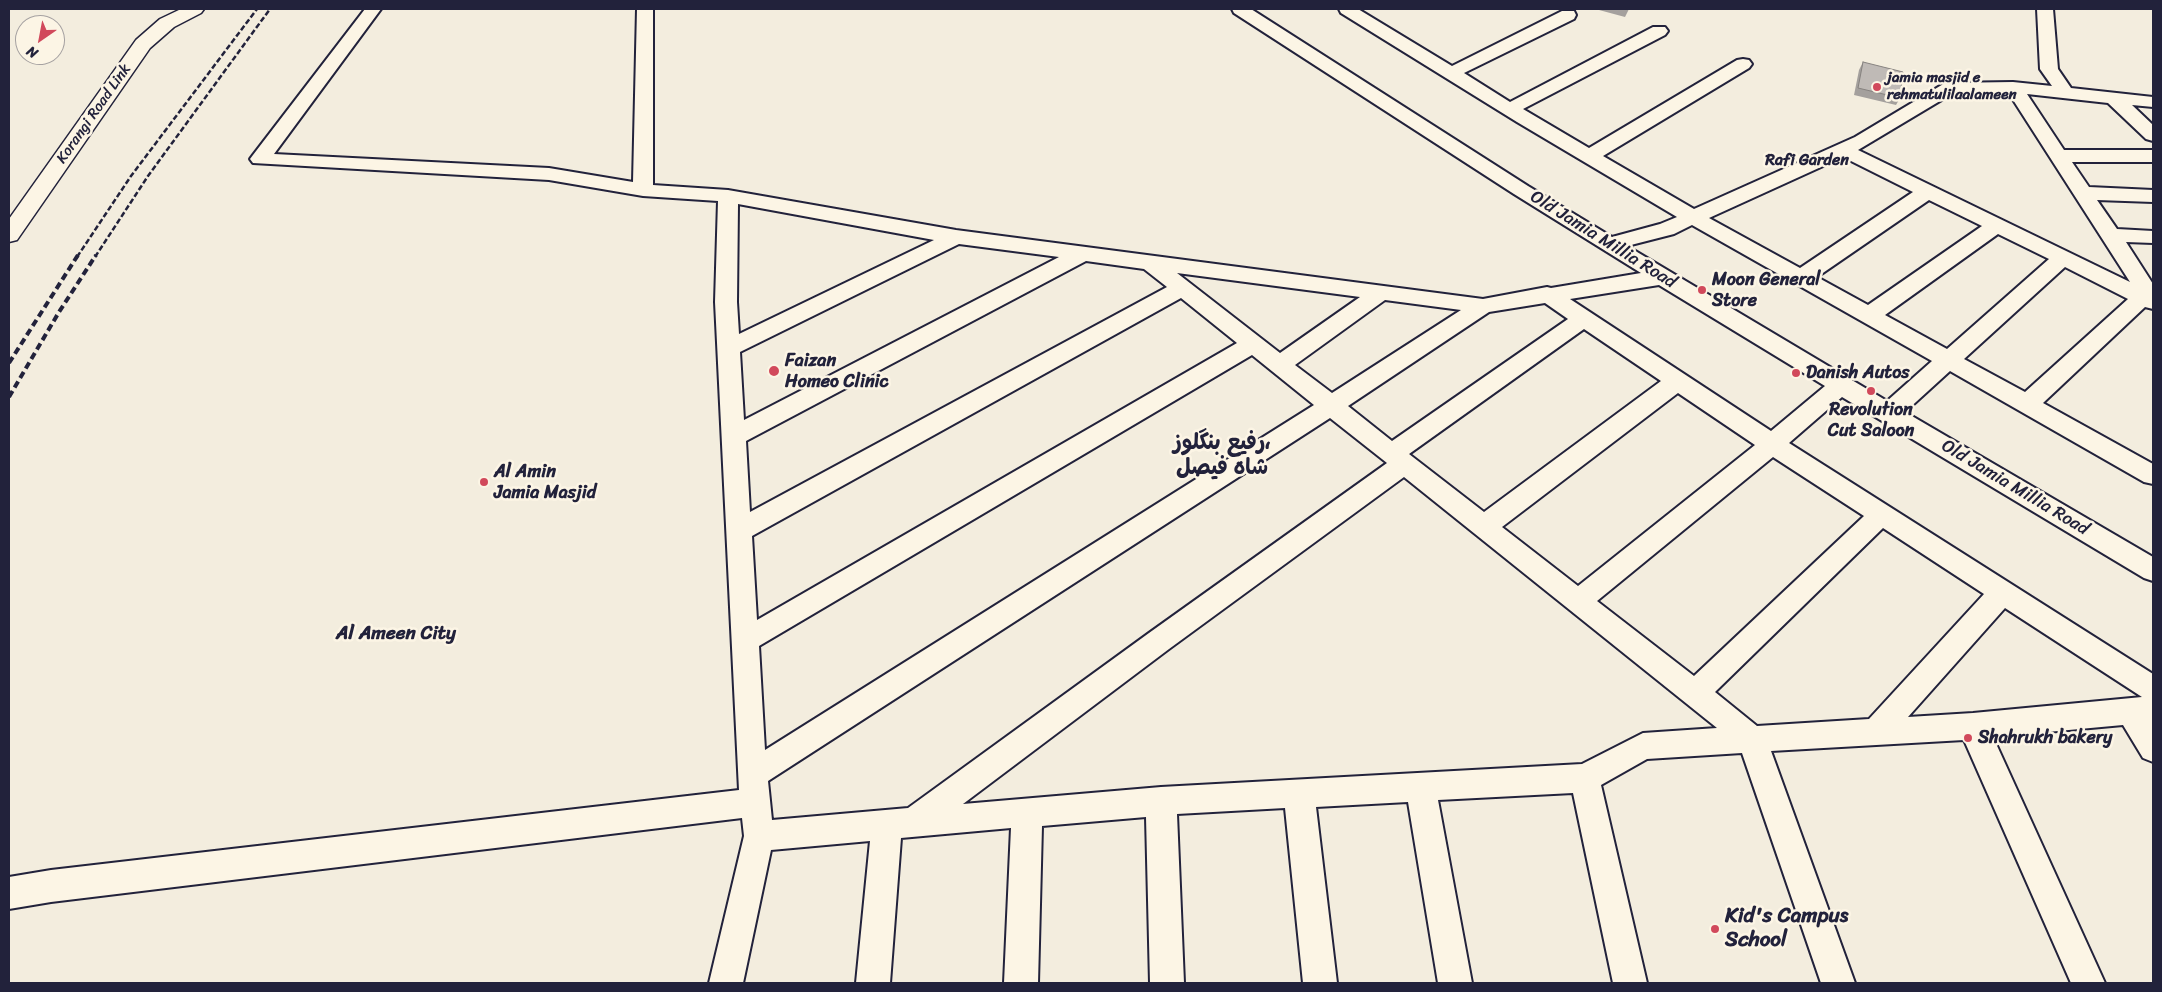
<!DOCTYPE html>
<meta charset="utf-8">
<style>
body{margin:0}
#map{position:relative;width:2162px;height:992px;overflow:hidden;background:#f3edde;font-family:Sriracha,sans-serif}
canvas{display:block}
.frame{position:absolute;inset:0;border:10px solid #22223b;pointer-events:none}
.north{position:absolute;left:15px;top:15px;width:50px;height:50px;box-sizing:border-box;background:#fcf5e5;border:1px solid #a5a1a1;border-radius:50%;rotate:213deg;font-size:14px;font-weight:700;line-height:20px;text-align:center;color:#22223b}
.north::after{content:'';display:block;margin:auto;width:18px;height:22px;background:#d1495b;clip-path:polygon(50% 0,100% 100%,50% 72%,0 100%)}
</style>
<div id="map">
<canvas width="2162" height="992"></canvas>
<div class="frame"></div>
<div class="north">N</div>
</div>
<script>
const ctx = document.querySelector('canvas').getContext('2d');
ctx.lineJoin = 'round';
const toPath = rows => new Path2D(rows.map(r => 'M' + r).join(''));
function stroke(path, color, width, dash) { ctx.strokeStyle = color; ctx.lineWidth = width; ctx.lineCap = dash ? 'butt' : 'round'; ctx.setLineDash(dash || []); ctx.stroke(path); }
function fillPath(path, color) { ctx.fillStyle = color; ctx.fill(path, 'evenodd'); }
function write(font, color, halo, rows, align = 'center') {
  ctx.font = font + ' Sriracha,"Playpen Sans Arabic",sans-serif'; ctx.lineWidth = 5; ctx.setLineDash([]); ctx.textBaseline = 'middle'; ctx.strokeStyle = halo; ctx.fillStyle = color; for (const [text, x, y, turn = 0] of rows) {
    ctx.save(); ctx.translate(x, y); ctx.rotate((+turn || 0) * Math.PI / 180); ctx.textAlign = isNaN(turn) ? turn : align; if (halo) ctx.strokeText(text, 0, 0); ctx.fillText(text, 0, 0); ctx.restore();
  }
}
const minor = toPath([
 [365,9,381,9,274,154,549,168,633,182,637,9,653,9,653,185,728,190,956,230,1483,299,1547,287,1551,288,1641,273,1514,194,1234,13,1232,9,1251,9,1528,186,1612,237,1660,224,1677,217,1517,122,1341,13,1339,9,1358,9,1452,66,1562,11,1574,11,1576,15,1574,19,1464,73,1510,102,1653,27,1665,27,1668,31,1665,35,1523,109,1589,148,1737,60,1743,59,1749,60,1752,64,1749,68,1603,156,1694,209,1855,137,1945,83,2013,82,2052,86,2040,69,2037,9,2053,9,2058,69,2071,88,2153,97,2153,107,2132,105,2153,125,2153,141,2146,139,2108,103,2027,94,2064,150,2153,150,2153,162,2072,162,2089,187,2153,190,2153,202,2097,200,2117,229,2153,231,2153,243,2126,242,2153,284,2153,309,2145,307,2043,403,2153,464,2153,484,2144,482,1950,371,1905,412,2153,557,2153,581,2144,578,1842,397,1789,443,2153,674,2153,762,2143,758,2123,725,1993,737,2105,983,2071,983,1964,740,1771,751,1855,983,1821,983,1742,753,1647,759,1601,785,1647,983,1613,983,1573,793,1438,800,1472,983,1438,983,1408,802,1316,807,1337,983,1303,983,1285,808,1177,814,1184,983,1150,983,1146,817,1042,826,1038,983,1004,983,1011,828,901,838,890,983,856,983,870,841,771,850,743,983,709,983,744,836,742,818,51,902,9,909,9,877,51,870,739,790,715,302,718,201,643,196,549,180,253,163,250,159,253,155,365,9],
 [1955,92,2008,92,2130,282,1858,150,1955,92],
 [1843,157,1913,192,1800,268,1709,218,1843,157],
 [1929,200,1982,226,1868,305,1817,277,1929,200],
 [738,204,934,240,739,334,737,302,738,204],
 [1692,225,1932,361,1887,401,1627,246,1674,234,1692,225],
 [1998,234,2049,259,1947,349,1885,315,1998,234],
 [959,244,1059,257,744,420,740,352,959,244],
 [1086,261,1144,269,1167,287,750,512,746,441,1086,261],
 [2065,267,2128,299,2025,392,1964,359,2065,267],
 [1177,273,1360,297,1280,353,1177,273],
 [1659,285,1825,386,1771,431,1570,299,1659,285],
 [1181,298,1237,343,757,620,752,536,1181,298],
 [1385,300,1461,310,1332,393,1295,365,1385,300],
 [1545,303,1568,319,1392,441,1348,406,1489,312,1545,303],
 [1584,329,1661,381,1484,512,1409,454,1584,329],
 [1252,355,1314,405,765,750,759,646,1252,355],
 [1678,393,1755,445,1578,586,1502,527,1678,393],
 [1330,418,1387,463,1149,633,908,808,772,820,768,781,1330,418],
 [1773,457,1864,516,1694,676,1597,601,1773,457],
 [1404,477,1717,728,1643,733,1582,764,1161,787,963,804,1169,649,1404,477],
 [1883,528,1984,594,1869,719,1757,726,1715,692,1883,528],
 [2005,608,2142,697,1973,713,1908,717,2005,608]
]);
const major = toPath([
 [181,9,204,9,201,13,174,27,150,48,17,240,9,242,9,219,136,40,160,19,181,9]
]);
stroke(minor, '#22223b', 4);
stroke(major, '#22223b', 3);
fillPath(minor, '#fcf5e5');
fillPath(major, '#fcf5e5');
stroke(toPath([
 [77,257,131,176,257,9],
 [95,257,148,176,270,9]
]), '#22223b', 2.5, [5.5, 2.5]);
stroke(toPath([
 [9,363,78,255],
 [9,397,59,312,96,255]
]), '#22223b', 4, [7, 4]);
fillPath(toPath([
 [1600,9,1629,9,1625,17,1599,10],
 [1863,62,1900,98,1896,105,1854,95,1859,70]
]), '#a4a09d');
const building = toPath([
 [1863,62,1903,72,1900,98,1858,88,1863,62]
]);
fillPath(building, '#bfbab6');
stroke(building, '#86827f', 1);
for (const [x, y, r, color] of [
 [1877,87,5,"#d1495b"],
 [1702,290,5,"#d1495b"],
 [774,371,6,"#d1495b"],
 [1796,373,5,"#d1495b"],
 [1871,391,5,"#d1495b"],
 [484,482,5,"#d1495b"],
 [1968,738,5,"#d1495b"],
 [1715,929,5,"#d1495b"]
]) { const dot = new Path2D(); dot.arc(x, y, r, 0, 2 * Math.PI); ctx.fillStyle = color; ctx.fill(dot); stroke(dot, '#fcf5e5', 2); }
write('bold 15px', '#22223b', '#fcf5e5', [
 ["jamia masjid e",1887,78],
 ["rehmatulilaalameen",1887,95]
], 'left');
write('15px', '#22223b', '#fcf5e5', [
 ["Korangi Road Link",94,114,-55]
]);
write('bold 16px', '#22223b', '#fcf5e5', [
 ["Rafi Garden",1807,161]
]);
write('18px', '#22223b', '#fcf5e5', [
 ["Old Jamia Millia Road",1603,240,32],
 ["Old Jamia Millia Road",2015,488,31]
]);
write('bold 18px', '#22223b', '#fcf5e5', [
 ["Moon General",1712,280],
 ["Store",1712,301],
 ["Faizan",785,361],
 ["Homeo Clinic",785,382],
 ["Danish Autos",1806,373],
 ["Revolution",1871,410,"center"],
 ["Cut Saloon",1871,431,"center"],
 ["Al Amin",494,472],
 ["Jamia Masjid",494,493],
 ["Shahrukh bakery",1978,738]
], 'left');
write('bold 19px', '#22223b', '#fcf5e5', [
 ["Al Ameen City",396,634]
]);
write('bold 21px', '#22223b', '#fcf5e5', [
 ["Kid's Campus",1725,917],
 ["School",1725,941]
], 'left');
write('bold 22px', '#22223b', '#fcf5e5', [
 ["رفیع بنگلوز،",1222,443],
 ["شاہ فیصل",1222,468]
]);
</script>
